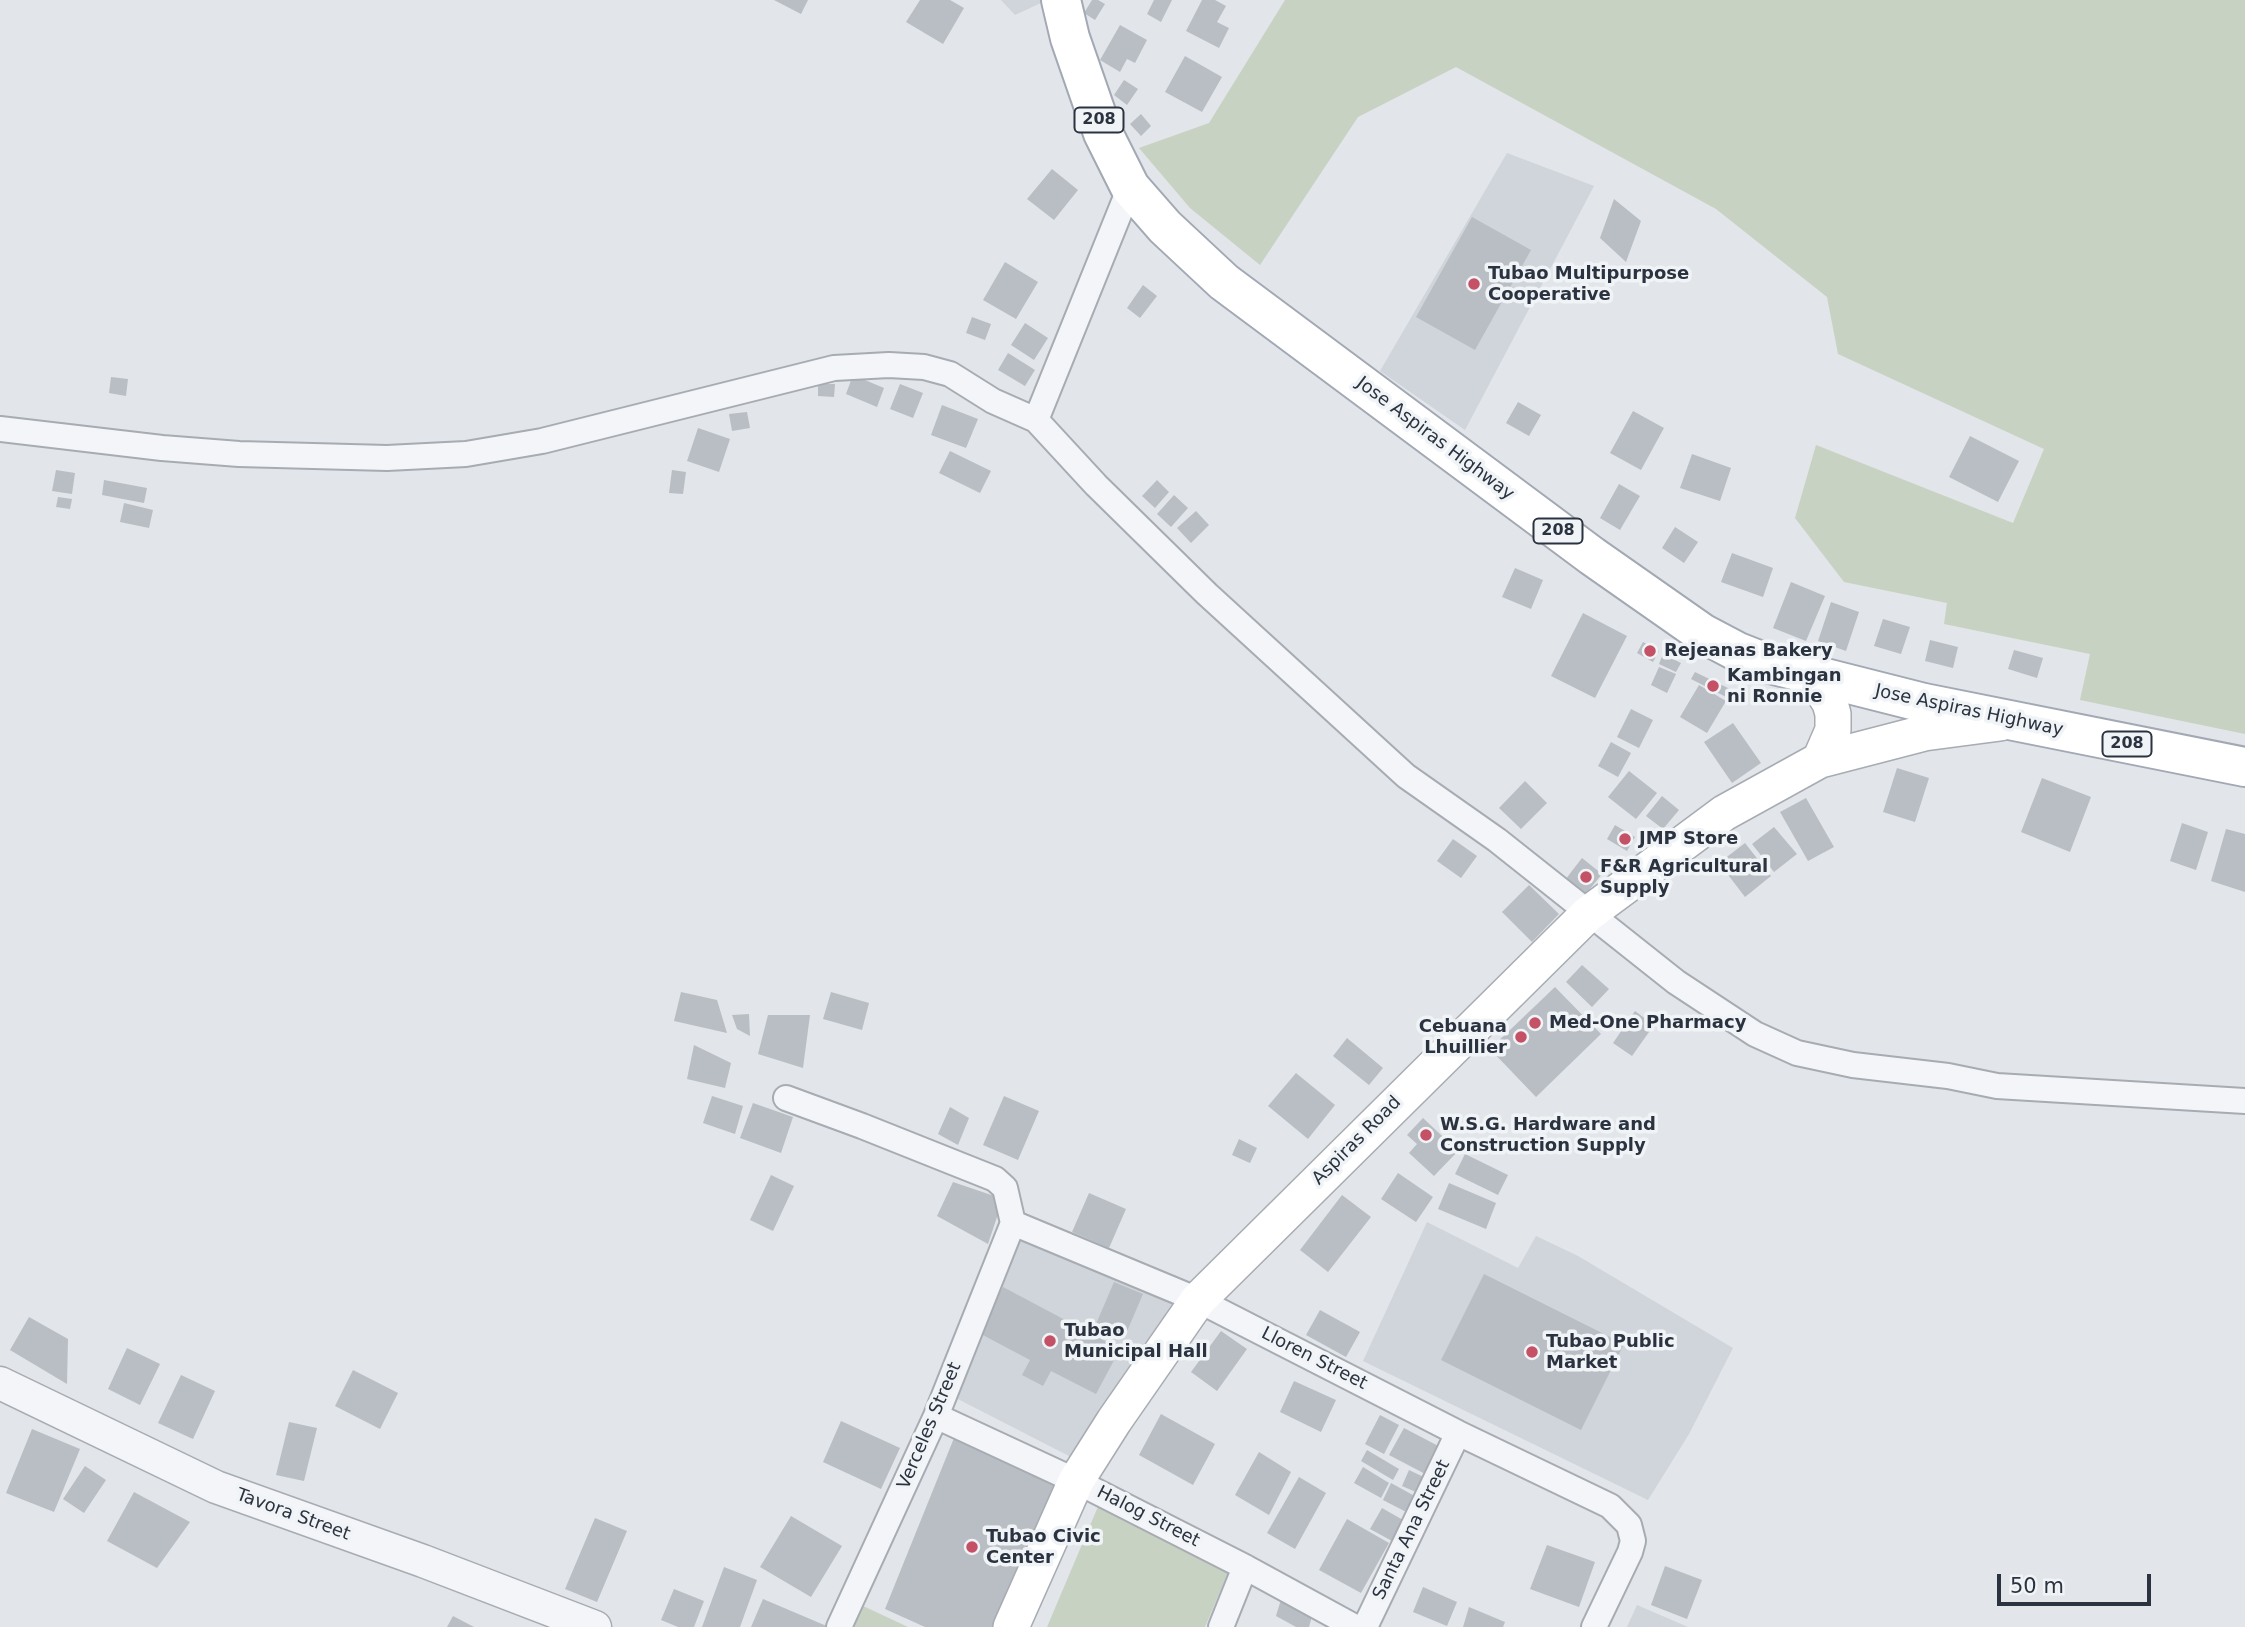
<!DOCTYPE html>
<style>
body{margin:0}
#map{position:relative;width:2245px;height:1627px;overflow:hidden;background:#e2e5e9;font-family:"DejaVu Sans",sans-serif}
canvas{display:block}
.scale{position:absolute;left:1997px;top:1574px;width:154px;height:32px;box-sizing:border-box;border:4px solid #2b3340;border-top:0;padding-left:9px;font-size:21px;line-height:24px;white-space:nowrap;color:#2b3340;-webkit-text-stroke:5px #f1f4f7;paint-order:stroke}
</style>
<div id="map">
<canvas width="2245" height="1627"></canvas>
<div class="scale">50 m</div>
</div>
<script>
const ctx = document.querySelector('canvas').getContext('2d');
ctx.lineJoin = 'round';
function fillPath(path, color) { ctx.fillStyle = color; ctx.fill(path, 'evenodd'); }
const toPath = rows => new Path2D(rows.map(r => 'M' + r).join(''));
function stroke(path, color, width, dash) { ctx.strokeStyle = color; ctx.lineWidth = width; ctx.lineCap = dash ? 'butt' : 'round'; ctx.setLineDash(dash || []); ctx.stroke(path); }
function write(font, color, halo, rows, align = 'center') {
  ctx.font = font + ' "DejaVu Sans",sans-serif'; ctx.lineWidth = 7; ctx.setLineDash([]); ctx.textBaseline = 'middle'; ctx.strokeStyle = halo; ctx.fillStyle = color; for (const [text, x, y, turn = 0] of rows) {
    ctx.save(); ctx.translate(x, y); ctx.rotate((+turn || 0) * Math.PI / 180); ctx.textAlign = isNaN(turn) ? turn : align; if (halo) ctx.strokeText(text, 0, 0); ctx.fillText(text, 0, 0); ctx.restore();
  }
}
fillPath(toPath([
 [1001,0,1045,0,1045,1,1015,15],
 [1507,153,1594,186,1465,430,1380,371],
 [1427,1222,1518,1268,1536,1236,1578,1256,1733,1348,1689,1434,1648,1500,1363,1361],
 [1019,1232,1176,1302,1071,1457,952,1396],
 [1637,1605,1688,1627,1627,1627]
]), '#d0d4db');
fillPath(toPath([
 [1285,0,2245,0,2245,734,2080,700,2090,654,1944,624,1947,603,1844,582,1795,518,1816,445,2013,523,2044,449,1838,354,1827,297,1716,209,1456,67,1358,117,1260,265,1190,208,1139,148,1209,123],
 [1100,1502,1232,1563,1205,1627,1047,1627],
 [861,1605,908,1627,851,1627]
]), '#c8d2c3');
fillPath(toPath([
 [774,0,808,0,801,14],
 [920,0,950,0,964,8,943,44,906,22],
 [1092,0,1098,0,1105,4,1095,20,1084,13],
 [1154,0,1172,0,1161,22,1147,14],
 [1202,0,1215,0,1226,6,1217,22,1229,28,1219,48,1186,31],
 [1120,25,1147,40,1135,63,1127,59,1120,72,1100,60],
 [1185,56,1222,77,1202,112,1165,92],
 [1124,80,1138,89,1127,105,1114,95],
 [1141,114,1151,126,1141,136,1130,124],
 [1052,169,1078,190,1054,220,1027,199],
 [1614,199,1641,221,1626,262,1600,238],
 [1472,217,1531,250,1475,350,1416,317],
 [1005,262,1038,282,1016,319,983,300],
 [1143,285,1157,296,1140,318,1127,308],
 [972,317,991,324,985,340,966,333],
 [1025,323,1048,338,1034,360,1011,345],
 [1008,353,1035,370,1025,386,998,370],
 [853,375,884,388,877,407,846,394],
 [111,377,128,379,126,396,109,393],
 [818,384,835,384,834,397,818,396],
 [900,384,923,393,913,418,890,409],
 [1518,402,1541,415,1529,436,1506,423],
 [942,405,978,419,966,448,931,435],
 [1633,411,1664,428,1641,470,1610,453],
 [747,412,750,428,732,431,729,414],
 [698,428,730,439,719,472,687,461],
 [1970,436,2019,461,1998,502,1949,477],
 [950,451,991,471,980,493,939,473],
 [1692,454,1731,468,1720,501,1680,488],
 [56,470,75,473,72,494,52,491],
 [672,470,686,472,683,494,669,493],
 [104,480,147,488,144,503,102,495],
 [1157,480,1169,492,1155,508,1142,496],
 [1619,484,1640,496,1620,530,1600,518],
 [1174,495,1188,508,1171,527,1157,514],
 [58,497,72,499,70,509,56,507],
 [124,503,153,510,149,528,120,522],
 [1196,511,1209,525,1191,543,1177,528],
 [1675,527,1698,542,1684,563,1662,548],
 [1732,553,1773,568,1763,597,1721,582],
 [1515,568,1543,580,1531,609,1502,597],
 [1791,582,1825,596,1806,641,1773,628],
 [1831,602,1859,612,1846,651,1818,641],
 [1583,613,1627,636,1595,698,1551,676],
 [1883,619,1910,627,1901,654,1874,646],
 [1930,640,1958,647,1953,668,1925,661],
 [1643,642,1659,651,1653,662,1637,653],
 [2014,650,2043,658,2037,678,2008,669],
 [1663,654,1681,663,1676,672,1659,664],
 [1659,667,1676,674,1667,693,1651,685],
 [1695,672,1732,690,1728,698,1691,679],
 [1699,685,1726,701,1707,733,1680,717],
 [1631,709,1653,720,1639,748,1617,737],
 [1733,723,1761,763,1732,783,1704,742],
 [1611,742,1631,753,1618,777,1598,766],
 [1897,768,1929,778,1915,822,1883,812],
 [1629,771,1657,793,1636,819,1608,797],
 [2042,778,2091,797,2070,852,2021,832],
 [1525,781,1547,803,1521,829,1499,808],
 [1662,796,1679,810,1663,829,1646,816],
 [1806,798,1834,847,1808,861,1780,812],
 [2182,823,2208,832,2196,870,2170,861],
 [1615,825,1635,837,1627,851,1607,839],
 [1774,827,1797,854,1774,872,1752,844],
 [2226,829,2245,834,2245,892,2211,881],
 [1453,839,1477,856,1461,878,1437,861],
 [1745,843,1771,876,1745,897,1719,863],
 [1582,858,1602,874,1585,895,1565,880],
 [1529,885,1559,914,1532,942,1502,912],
 [1582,965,1609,989,1592,1007,1566,982],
 [1555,987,1601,1034,1536,1097,1490,1049],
 [681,992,717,1000,727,1033,674,1021],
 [831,992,869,1003,862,1030,823,1019],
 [1635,1011,1654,1025,1632,1056,1613,1043],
 [749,1014,750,1036,737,1029,732,1015],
 [768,1015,810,1015,803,1068,758,1054],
 [1347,1038,1383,1068,1369,1085,1333,1056],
 [694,1045,731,1063,725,1088,687,1079],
 [1296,1073,1335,1105,1308,1139,1268,1106],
 [712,1096,743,1106,735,1134,703,1123],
 [1004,1096,1039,1111,1018,1160,983,1145],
 [753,1103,793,1117,781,1153,740,1138],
 [950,1107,969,1118,958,1145,938,1134],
 [1423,1118,1458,1151,1434,1176,1409,1153,1417,1144,1407,1135],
 [1239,1139,1257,1148,1250,1163,1232,1155],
 [1465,1154,1508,1175,1498,1195,1455,1174],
 [1398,1173,1433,1197,1416,1222,1381,1199],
 [771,1175,794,1186,773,1231,750,1220],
 [953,1182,1003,1199,988,1244,937,1216],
 [1449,1183,1496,1203,1486,1229,1438,1209],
 [1089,1193,1126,1209,1109,1248,1072,1232],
 [1342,1195,1371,1217,1328,1272,1300,1250],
 [1484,1274,1624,1344,1581,1430,1441,1360],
 [1114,1282,1143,1294,1125,1336,1096,1324],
 [1003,1287,1120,1349,1096,1394,1051,1371,1043,1386,1022,1375,1030,1360,979,1333],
 [1320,1310,1360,1332,1346,1357,1306,1335],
 [29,1317,68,1339,67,1384,10,1350],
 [1221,1331,1247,1349,1217,1391,1191,1372],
 [127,1348,160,1364,140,1405,108,1389],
 [353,1370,398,1393,380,1429,335,1406],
 [181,1375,215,1391,193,1439,158,1423],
 [1294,1381,1336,1400,1321,1432,1280,1412],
 [1161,1414,1215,1444,1193,1485,1139,1455],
 [1380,1415,1399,1425,1384,1454,1365,1444],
 [841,1421,900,1448,881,1489,823,1462],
 [289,1422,317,1428,304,1481,276,1475],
 [1404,1428,1446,1450,1431,1477,1389,1455],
 [32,1429,80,1449,54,1512,6,1493],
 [954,1438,1060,1486,1000,1627,925,1627,885,1609],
 [1367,1450,1399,1469,1393,1480,1361,1461],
 [1259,1452,1291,1472,1269,1515,1235,1495],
 [85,1466,106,1480,84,1513,63,1499],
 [1363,1467,1389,1483,1381,1498,1354,1483],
 [1409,1470,1432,1481,1425,1496,1402,1486],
 [1299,1477,1326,1493,1295,1549,1267,1533],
 [1391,1483,1422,1500,1414,1516,1383,1500],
 [134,1492,190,1522,157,1568,107,1541],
 [1382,1508,1403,1520,1392,1541,1370,1529],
 [791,1516,842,1546,811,1597,760,1567],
 [595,1518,627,1531,597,1602,565,1589],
 [1347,1519,1389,1543,1361,1593,1319,1570],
 [1547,1545,1595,1562,1579,1607,1530,1589],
 [1665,1566,1702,1580,1687,1619,1651,1605],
 [724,1567,757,1580,740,1627,702,1627],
 [1423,1587,1457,1602,1447,1626,1413,1612],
 [674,1589,704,1601,694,1627,678,1627,661,1620],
 [1283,1593,1314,1609,1309,1627,1296,1627,1276,1616],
 [763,1599,829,1627,751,1627],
 [1469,1607,1505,1622,1503,1627,1463,1627],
 [453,1616,474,1627,447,1627]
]), '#b9bec5');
const minor = toPath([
 [1036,420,1130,187],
 [0,429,162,448,239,454,387,458,466,454,542,441,834,368,889,365,924,367,950,374,993,401,1036,420,1096,485,1207,594,1406,776,1497,840,1676,982,1755,1034,1797,1053,1853,1065,1948,1076,1997,1086,2245,1101],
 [786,1098,862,1126,995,1179,1005,1188,1013,1223],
 [1013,1223,1198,1300,1458,1433,1610,1506,1629,1525,1633,1541,1630,1552,1594,1627],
 [936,1416,1076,1481,1245,1567,1355,1627],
 [839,1627,936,1416,1013,1223],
 [1221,1627,1245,1567],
 [1365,1627,1458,1433]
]);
const tertiary = toPath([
 [0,1383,216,1487,423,1561,595,1627]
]);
const secondary = toPath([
 [1812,674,1830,703,1833,714,1833,730,1820,760],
 [1011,1627,1076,1481,1114,1421,1198,1300,1588,914,1724,813,1820,760,1924,733,2000,723]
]);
const primary = toPath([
 [1061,0,1070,38,1103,133,1130,187,1165,227,1224,282,1592,556,1702,633,1738,652,1766,663,1924,703,2245,767]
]);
stroke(minor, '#a7acb3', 28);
stroke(tertiary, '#a7acb3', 35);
stroke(secondary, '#a7acb3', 38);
stroke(primary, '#a2a9b4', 42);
stroke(minor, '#f4f5f8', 24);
stroke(tertiary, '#f4f5f8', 32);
stroke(secondary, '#fff', 35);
stroke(primary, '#fff', 38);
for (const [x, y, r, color] of [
 [1474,284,7,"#c45165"],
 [1650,651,7,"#c45165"],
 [1713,686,7,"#c45165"],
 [1625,839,7,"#c45165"],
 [1586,877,7,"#c45165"],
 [1535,1023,7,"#c45165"],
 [1521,1037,7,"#c45165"],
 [1426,1135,7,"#c45165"],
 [1050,1341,7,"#c45165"],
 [1532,1352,7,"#c45165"],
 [972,1547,7,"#c45165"]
]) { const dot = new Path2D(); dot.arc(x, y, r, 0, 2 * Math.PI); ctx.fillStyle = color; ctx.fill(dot); stroke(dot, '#f1f4f7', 2.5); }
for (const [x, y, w] of [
 [1099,120,49],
 [1558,531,49],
 [2127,744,49]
]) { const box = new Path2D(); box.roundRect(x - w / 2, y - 12.5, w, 25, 5); ctx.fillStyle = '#f1f4f7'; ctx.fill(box); stroke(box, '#2b3340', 2); }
write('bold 16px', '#2b3340', null, [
 ["208",1099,120],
 ["208",1558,531],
 ["208",2127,744]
]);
write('bold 18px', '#2b3340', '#f1f4f7', [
 ["Tubao Multipurpose",1488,274],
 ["Cooperative",1488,295],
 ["Rejeanas Bakery",1664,651],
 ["Kambingan",1727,676],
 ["ni Ronnie",1727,697],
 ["JMP Store",1639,839],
 ["F&R Agricultural",1600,867],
 ["Supply",1600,888],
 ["Med-One Pharmacy",1549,1023],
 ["Cebuana",1507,1027,"right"],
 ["Lhuillier",1507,1048,"right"],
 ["W.S.G. Hardware and",1440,1125],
 ["Construction Supply",1440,1146],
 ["Tubao",1064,1331],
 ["Municipal Hall",1064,1352],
 ["Tubao Public",1546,1342],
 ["Market",1546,1363],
 ["Tubao Civic",986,1537],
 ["Center",986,1558]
], 'left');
write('18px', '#2b3340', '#f1f4f7', [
 ["Jose Aspiras Highway",1435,439,37],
 ["Jose Aspiras Highway",1969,711,12],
 ["Aspiras Road",1357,1141,-45],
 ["Lloren Street",1314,1359,27],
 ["Verceles Street",930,1426,-67],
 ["Tavora Street",293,1515,20],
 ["Halog Street",1148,1517,27],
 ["Santa Ana Street",1412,1530,-64]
]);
</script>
